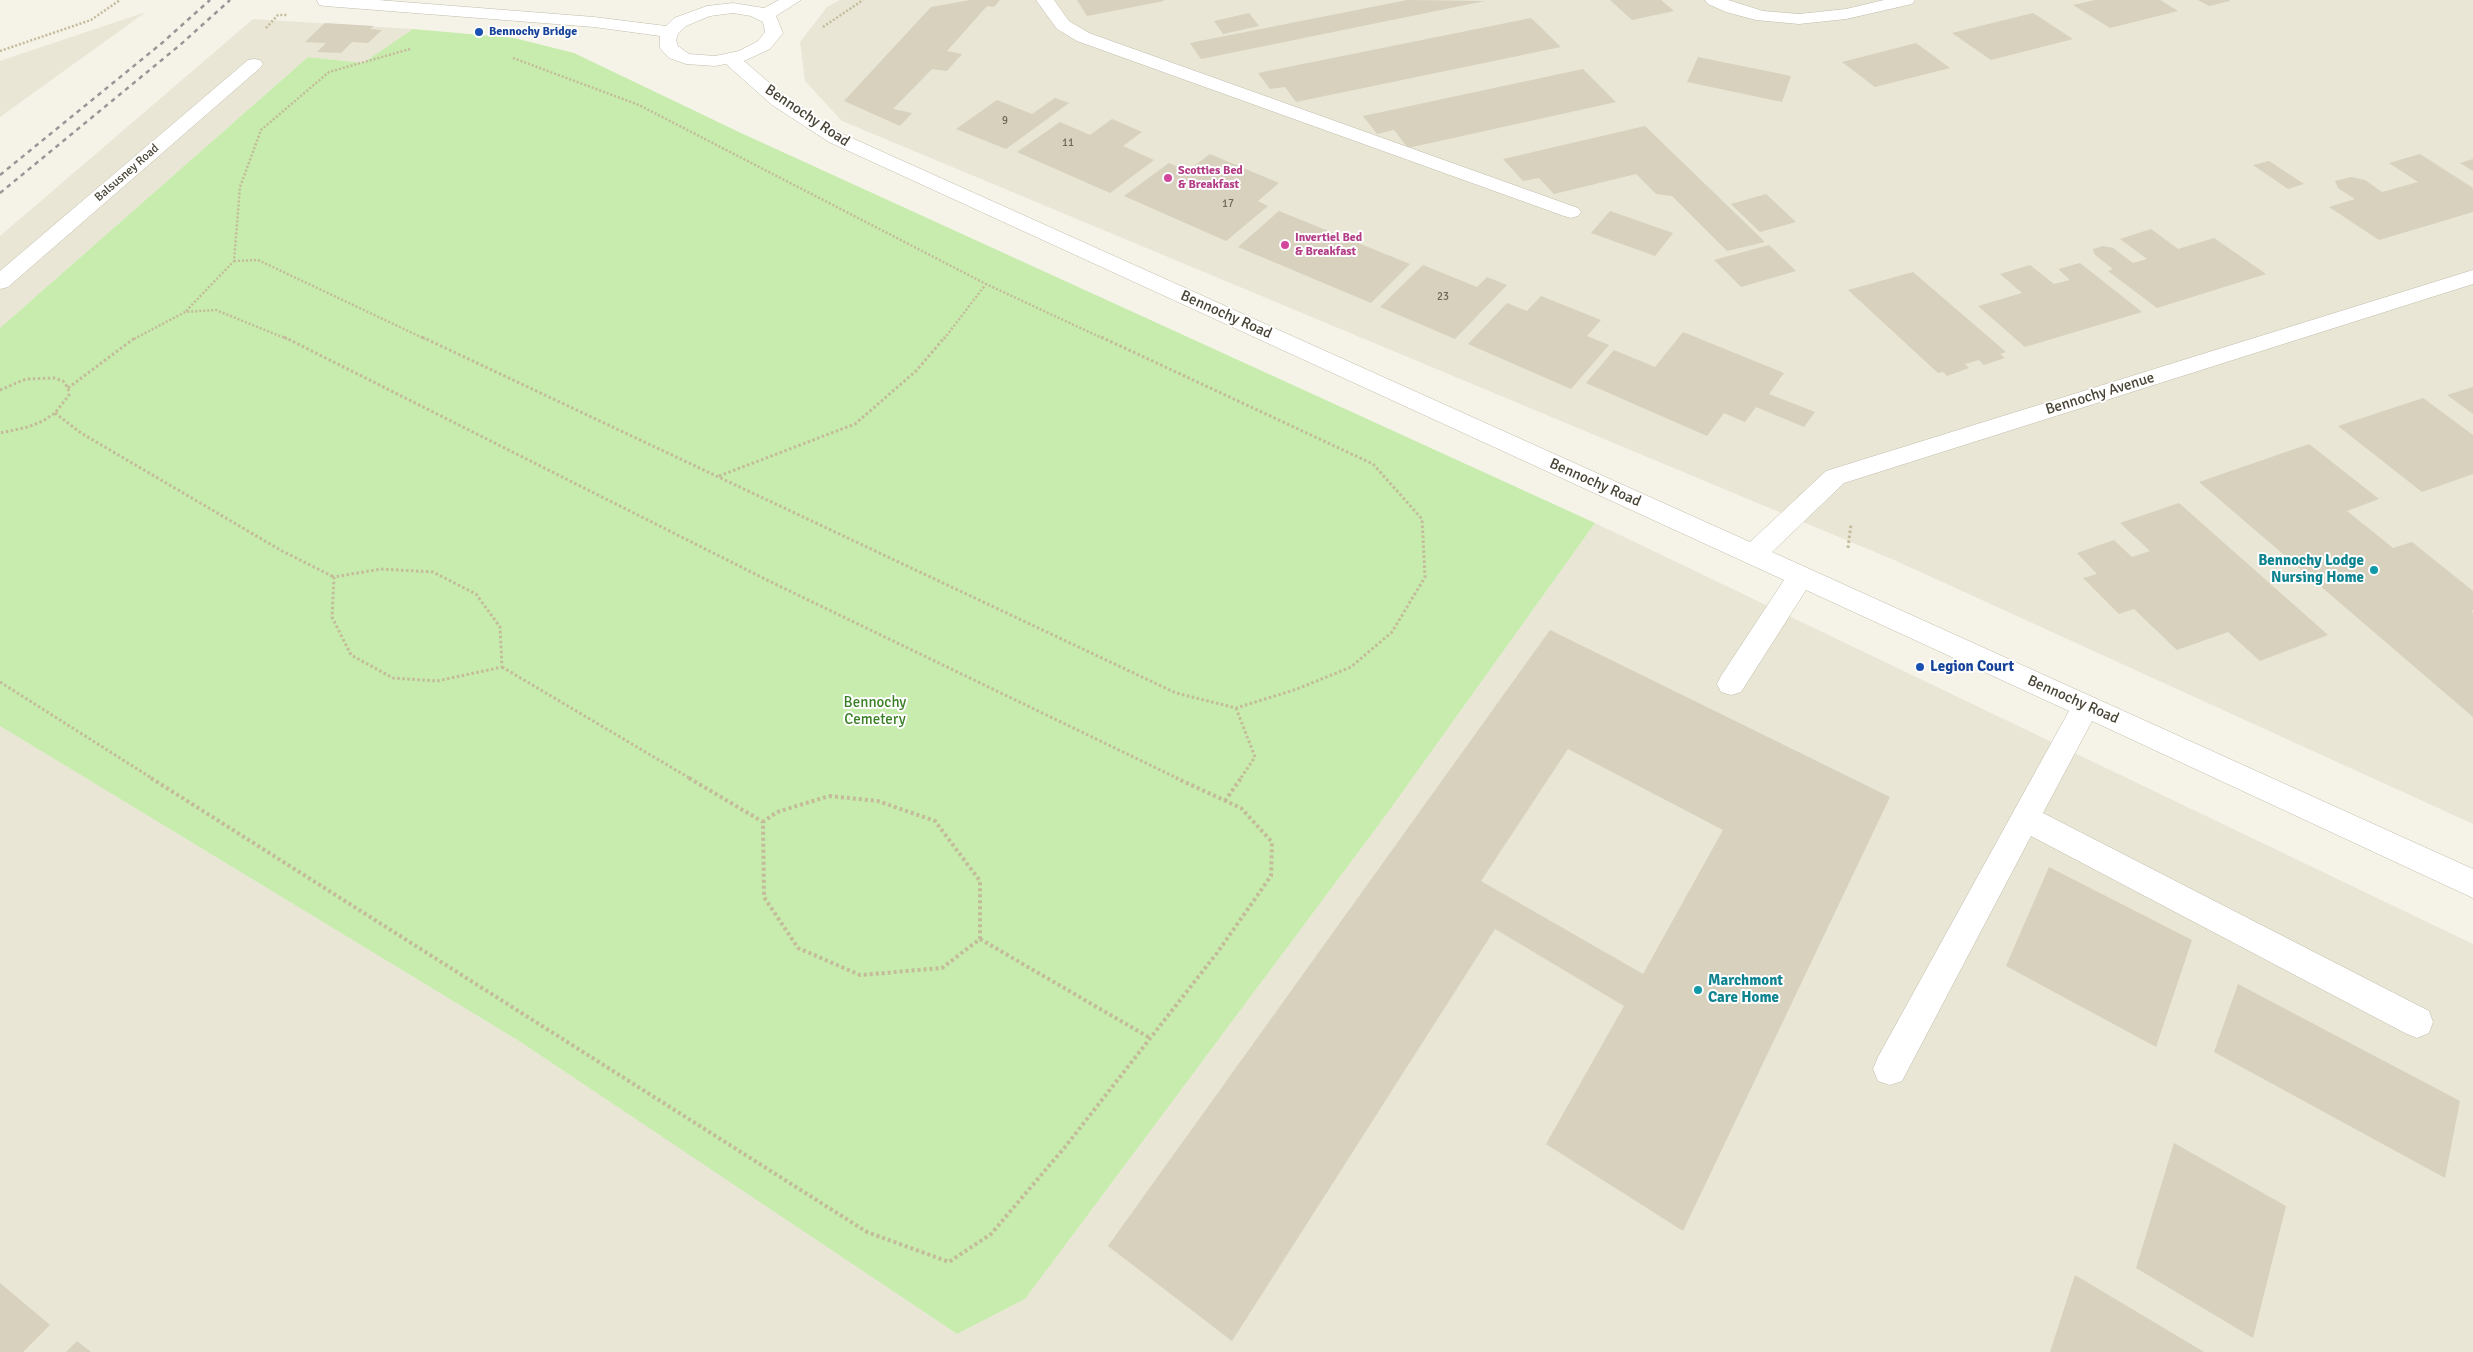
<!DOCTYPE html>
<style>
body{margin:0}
canvas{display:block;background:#f5f3e8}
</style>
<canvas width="2473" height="1352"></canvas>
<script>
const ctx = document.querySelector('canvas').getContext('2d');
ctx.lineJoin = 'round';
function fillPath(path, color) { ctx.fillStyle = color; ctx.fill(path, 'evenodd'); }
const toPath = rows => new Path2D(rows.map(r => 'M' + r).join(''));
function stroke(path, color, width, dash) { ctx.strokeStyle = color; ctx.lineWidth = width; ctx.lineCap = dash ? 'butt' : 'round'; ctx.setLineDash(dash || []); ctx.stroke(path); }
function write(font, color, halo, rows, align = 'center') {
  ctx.font = font + ' Signika,sans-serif'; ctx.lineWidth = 4; ctx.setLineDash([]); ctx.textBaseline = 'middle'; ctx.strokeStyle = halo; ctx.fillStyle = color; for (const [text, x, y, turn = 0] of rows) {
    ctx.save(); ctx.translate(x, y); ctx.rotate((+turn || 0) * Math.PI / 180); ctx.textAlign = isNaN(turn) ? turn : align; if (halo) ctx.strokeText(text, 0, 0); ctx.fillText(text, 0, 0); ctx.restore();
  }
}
fillPath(toPath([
 [840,0,2473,0,2473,824,1894,560,842,121,805,81,800,42,827,7],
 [146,12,0,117,0,61],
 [253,19,413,29,363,63,308,57,0,328,0,236],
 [1595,523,2473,944,2473,1352,0,1352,0,726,519,1041,957,1334,1025,1299,1386,815]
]), '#e9e6d6');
fillPath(toPath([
 [413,29,514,38,574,53,741,133,1595,523,1386,815,1025,1299,957,1334,519,1041,0,726,0,328,308,57,363,63]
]), '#c7ecae');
fillPath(toPath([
 [970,0,1000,0,994,7,987,6,947,51,962,54,947,71,932,69,893,109,912,113,900,126,844,101,931,7],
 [1077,0,1163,0,1164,1,1087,16],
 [1407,0,1485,1,1201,59,1190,43],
 [1610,0,1661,0,1674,11,1632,20],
 [2095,0,2160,0,2178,11,2110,28,2073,5],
 [2198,0,2229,0,2230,1,2209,6],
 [1249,13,1259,26,1223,34,1214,21],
 [2033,13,2073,39,1991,60,1952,33],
 [1531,18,1561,47,1296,102,1285,87,1270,89,1258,73],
 [325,23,374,26,370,29,382,30,368,43,352,42,341,53,317,52,326,43,305,42],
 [1916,43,1950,68,1875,87,1842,62],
 [1698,57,1791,76,1782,102,1687,82],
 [1583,69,1616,102,1408,148,1394,130,1377,134,1363,116],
 [1055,98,1069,103,1006,149,956,129,997,100,1032,114],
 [1112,119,1142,132,1123,146,1154,160,1110,193,1017,152,1060,122,1090,135],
 [1645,126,1765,242,1727,251,1672,196,1656,194,1636,174,1554,194,1539,178,1523,181,1503,159],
 [1210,154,1279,183,1258,201,1268,206,1226,241,1124,196,1169,163,1187,171],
 [2420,154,2473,188,2473,212,2379,240,2329,207,2355,199,2338,188,2335,181,2351,177,2365,180,2382,192,2418,182,2389,163],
 [2473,159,2473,171,2460,163],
 [2269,161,2304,184,2288,189,2253,165],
 [1766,194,1796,222,1760,232,1731,204],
 [1279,211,1410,264,1371,303,1238,247],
 [1610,211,1673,233,1655,256,1591,233],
 [2151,229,2178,249,2214,238,2266,274,2157,308,2108,271,2113,269,2094,254,2093,249,2103,246,2113,248,2133,263,2147,259,2120,239],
 [1769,245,1796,271,1741,287,1714,260],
 [2080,263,2142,312,2025,347,1978,306,2022,293,2000,274,2030,265,2054,284,2070,280,2058,269],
 [1423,265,1477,287,1487,277,1507,285,1455,339,1380,307],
 [1913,272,2006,352,2000,354,2005,358,1984,365,1979,360,1965,364,1969,368,1947,376,1943,372,1938,373,1848,290],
 [1541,296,1601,320,1587,336,1609,345,1571,389,1468,344,1507,303,1527,311],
 [1683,332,1784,373,1769,394,1815,412,1804,427,1756,407,1745,422,1724,413,1707,436,1586,383,1614,350,1655,367],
 [2473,387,2473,414,2447,395],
 [2423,398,2473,435,2473,474,2422,492,2338,426],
 [2309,444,2379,499,2347,511,2393,548,2412,542,2473,591,2473,610,2471,611,2473,613,2473,717,2199,482],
 [2179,503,2328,635,2260,661,2228,632,2177,650,2134,609,2119,614,2083,578,2097,574,2077,553,2114,540,2132,557,2150,551,2120,523],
 [1550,630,1890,797,1683,1231,1546,1144,1624,1006,1495,929,1232,1341,1108,1246],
 [1568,749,1723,830,1643,974,1481,881],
 [2049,867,2192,940,2156,1047,2006,966],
 [2238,984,2460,1101,2445,1178,2214,1052],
 [2174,1143,2286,1206,2253,1338,2136,1268],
 [2075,1275,2204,1352,2050,1352],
 [0,1283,50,1325,23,1352,0,1352],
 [77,1341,91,1352,66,1352]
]), '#d7d1bd');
const minor = toPath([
 [317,0,378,0,594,17,666,26,674,18,707,6,733,3,764,8,779,0,801,0,776,16,783,33,770,49,744,61,786,97,843,134,1750,542,1826,471,2473,270,2473,284,1844,483,1772,552,2473,869,2473,898,2092,721,2043,813,2429,1011,2433,1022,2429,1033,2417,1038,2405,1033,2031,836,1902,1081,1890,1085,1878,1081,1873,1069,1878,1057,2069,711,1806,590,1741,692,1731,695,1721,692,1717,684,1721,676,1784,580,829,142,772,105,726,64,715,66,686,64,669,58,660,48,660,36,594,27,325,6,319,5,317,0],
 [733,13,751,16,763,22,765,32,758,41,739,51,715,56,689,54,678,46,676,40,678,34,686,26,710,16,733,13],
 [1036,0,1054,0,1069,21,1089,33,1578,208,1581,212,1578,216,1571,218,1564,216,1077,41,1057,29,1036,0],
 [1705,0,1728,0,1763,11,1799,14,1846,9,1884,0,1915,0,1912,4,1846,19,1799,24,1756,20,1726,12,1708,4,1705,0],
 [254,59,260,60,263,64,260,68,8,287,0,289,0,271,248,60,254,59]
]);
stroke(minor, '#c1bcaa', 1);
stroke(toPath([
 [823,27,863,0],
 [266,28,278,15,287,15],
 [0,51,91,20,120,0],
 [513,58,639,105,986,284,1104,339],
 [234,261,258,260,425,339],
 [186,311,234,261,240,187,261,130,329,72,410,49],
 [134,339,185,312,216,310,287,339],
 [944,339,986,284]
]), '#c4bb9a', 2.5, [2, 2]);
stroke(toPath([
 [284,337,771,582,1179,779],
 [422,337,1176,693,1236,708,1297,689,1351,667,1392,632,1425,577,1422,519,1373,464,1101,337],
 [68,388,136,337],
 [0,390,26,379,54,378,63,381,68,388,69,395,55,413,43,421,28,427,0,433],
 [55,413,81,433,282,551,334,577],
 [719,476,855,424,916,371,945,337],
 [1848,548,1851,524],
 [381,569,433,572,476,594,500,627,502,667,437,681,393,678,351,655,332,617,334,577,381,569],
 [502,667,691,779],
 [0,682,153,779],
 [1236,708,1255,757,1240,779]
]), '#c4bb9a', 3, [2.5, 2.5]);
stroke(toPath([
 [151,778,867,1232,949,1262,991,1234,1065,1147,1217,953,1271,876,1272,842,1241,808,1176,778],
 [689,778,763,822],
 [829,796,878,801,935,821,980,881,980,939,942,968,860,975,798,948,764,897,763,822,777,812,829,796],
 [1225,801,1241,778],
 [980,939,1150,1038]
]), '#c4bb9a', 4, [3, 3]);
fillPath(minor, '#fff');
stroke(toPath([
 [0,175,162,43,210,0],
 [0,193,180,45,230,0]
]), '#979797', 2.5, [4.5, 4.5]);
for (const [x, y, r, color] of [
 [479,32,5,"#1a4fb4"],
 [1168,178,5,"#d1479c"],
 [1285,245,5,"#d1479c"],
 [2374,570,5,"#0f9aa8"],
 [1920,667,5,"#1a4fb4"],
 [1698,990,5,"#0f9aa8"]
]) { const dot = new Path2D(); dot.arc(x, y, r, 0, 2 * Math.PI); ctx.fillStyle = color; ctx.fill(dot); stroke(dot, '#fff', 2); }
write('11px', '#6c6758', null, [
 ["9",1005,121],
 ["11",1068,143],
 ["17",1228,204],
 ["23",1443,297]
]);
write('bold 12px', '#164399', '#fff', [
 ["Bennochy Bridge",489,32]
], 'left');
write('bold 12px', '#b23c85', '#fff', [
 ["Scotties Bed",1178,171],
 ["& Breakfast",1178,185],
 ["Invertiel Bed",1295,238],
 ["& Breakfast",1295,252]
], 'left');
write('12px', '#494436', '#fff', [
 ["Balsusney Road",127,173,-41]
]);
write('15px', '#494436', '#fff', [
 ["Bennochy Road",807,116,34],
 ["Bennochy Road",1226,315,24],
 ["Bennochy Avenue",2100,394,-17],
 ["Bennochy Road",1595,483,24],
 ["Bennochy Road",2073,700,24]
]);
write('bold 15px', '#0d838f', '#fff', [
 ["Bennochy Lodge",2364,561],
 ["Nursing Home",2364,578],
 ["Marchmont",1708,981,"left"],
 ["Care Home",1708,998,"left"]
], 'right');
write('bold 15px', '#164399', '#fff', [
 ["Legion Court",1930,667]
], 'left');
write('15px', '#3a7f25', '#fff', [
 ["Bennochy",875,703],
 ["Cemetery",875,720]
]);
</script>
